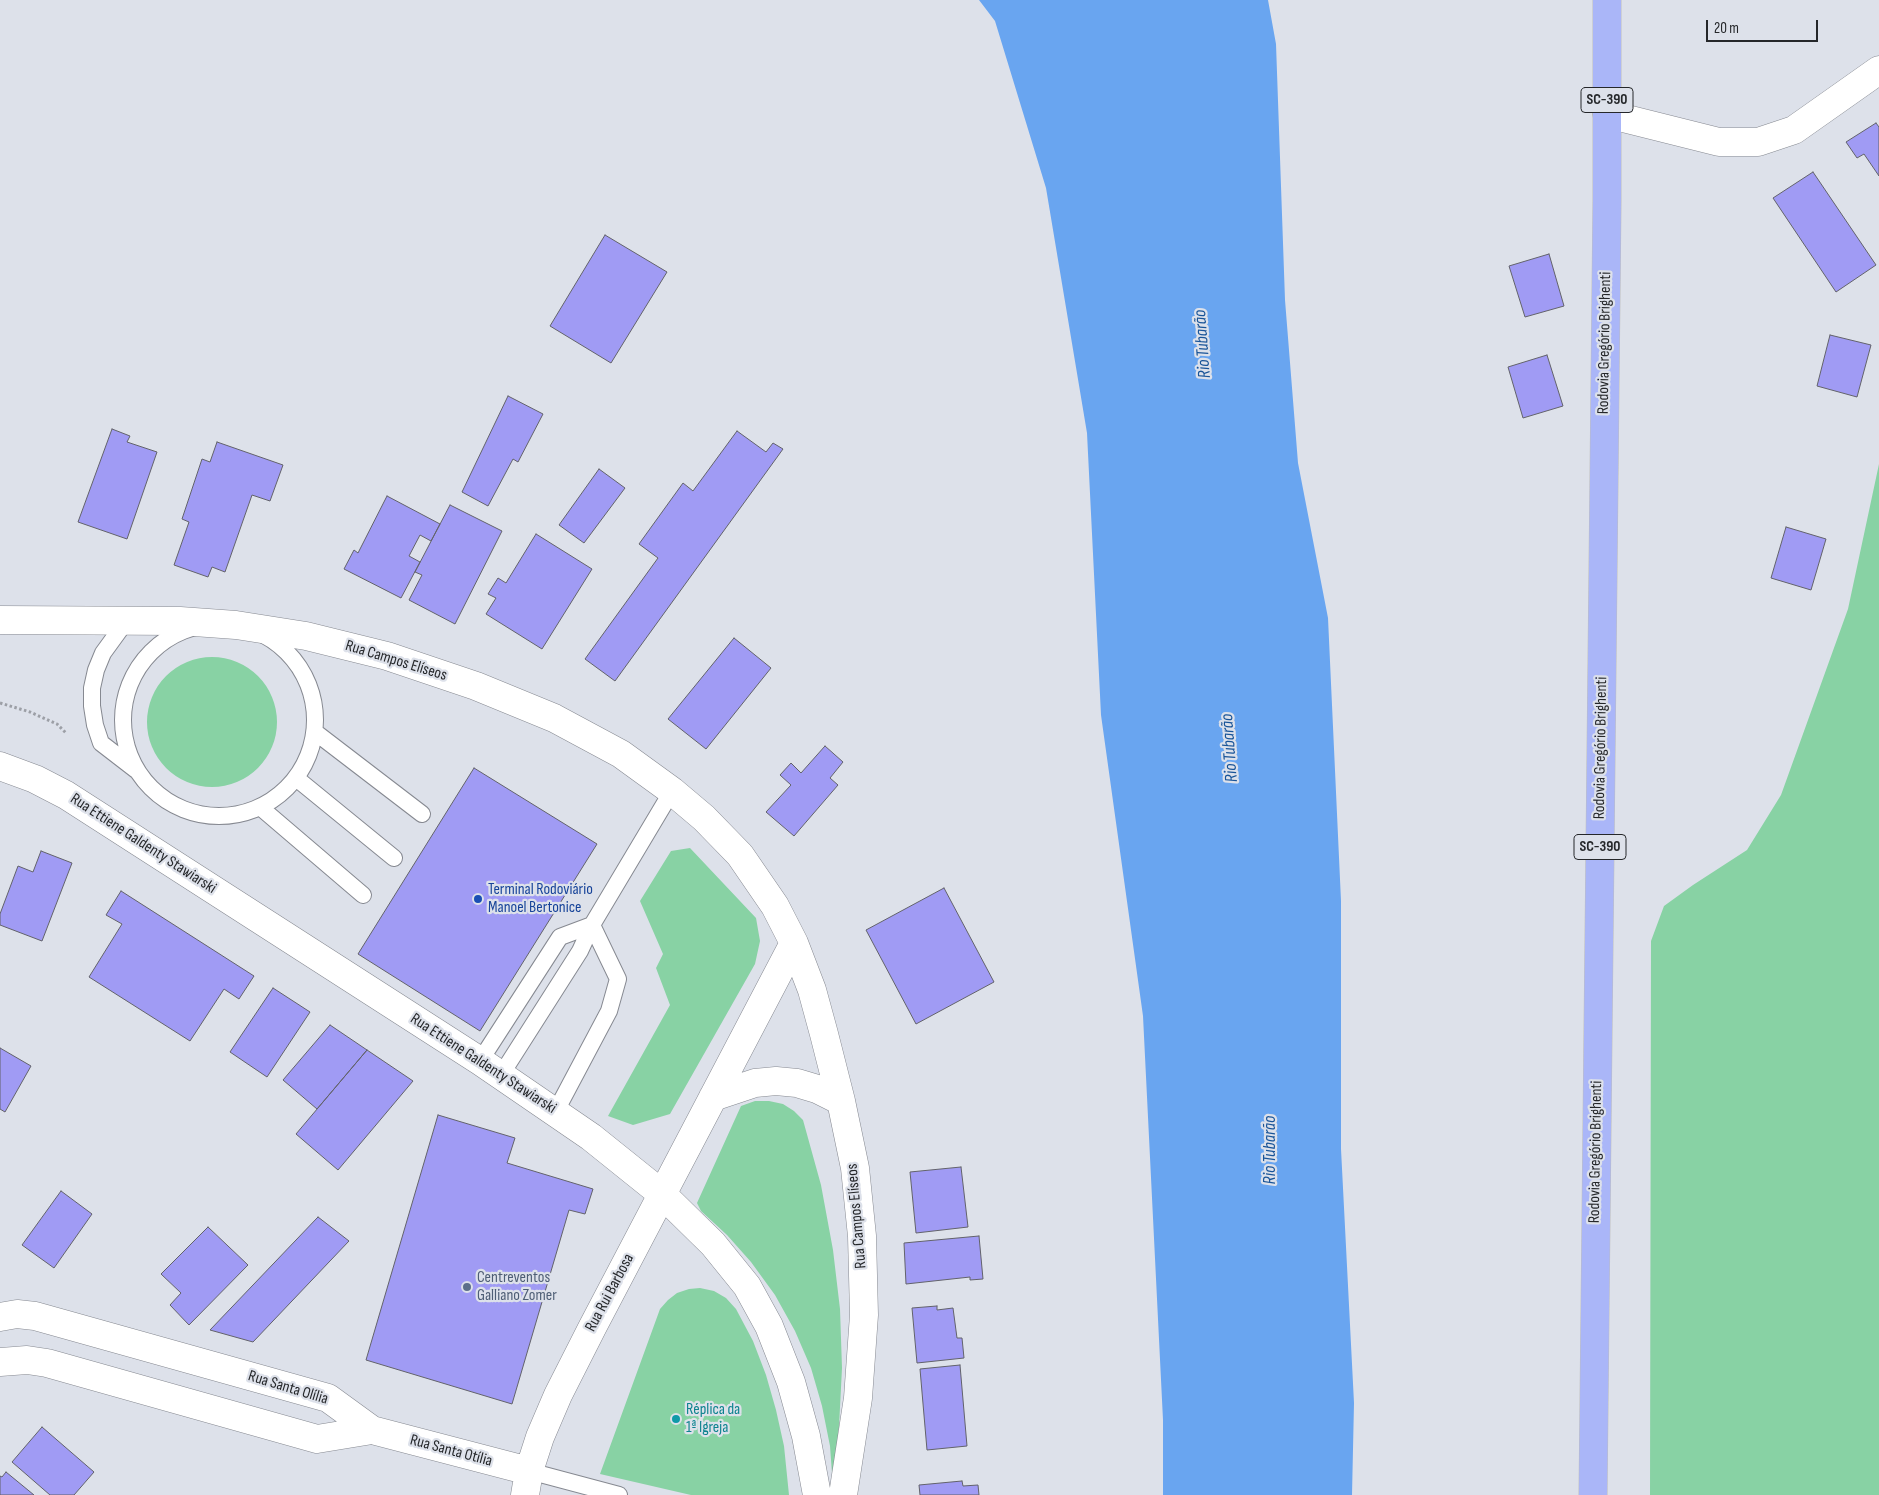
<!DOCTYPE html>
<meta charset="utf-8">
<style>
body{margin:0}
#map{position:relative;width:1879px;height:1495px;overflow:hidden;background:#dde1ea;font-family:"Sofia Sans Condensed",sans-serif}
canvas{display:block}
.scale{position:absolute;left:1706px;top:20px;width:112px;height:22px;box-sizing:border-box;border:2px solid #25272a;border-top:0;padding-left:6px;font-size:15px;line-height:18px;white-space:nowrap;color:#25272a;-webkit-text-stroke:4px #dde1ea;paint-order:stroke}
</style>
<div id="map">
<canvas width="1879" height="1495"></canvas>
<div class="scale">20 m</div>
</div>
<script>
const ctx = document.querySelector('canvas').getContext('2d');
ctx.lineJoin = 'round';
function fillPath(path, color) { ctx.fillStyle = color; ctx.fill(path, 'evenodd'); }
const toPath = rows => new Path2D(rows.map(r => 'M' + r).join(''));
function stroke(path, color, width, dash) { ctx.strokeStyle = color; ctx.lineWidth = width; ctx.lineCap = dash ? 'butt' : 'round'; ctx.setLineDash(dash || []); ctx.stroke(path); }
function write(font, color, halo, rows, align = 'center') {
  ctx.font = font + ' "Sofia Sans Condensed",sans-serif'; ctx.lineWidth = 4.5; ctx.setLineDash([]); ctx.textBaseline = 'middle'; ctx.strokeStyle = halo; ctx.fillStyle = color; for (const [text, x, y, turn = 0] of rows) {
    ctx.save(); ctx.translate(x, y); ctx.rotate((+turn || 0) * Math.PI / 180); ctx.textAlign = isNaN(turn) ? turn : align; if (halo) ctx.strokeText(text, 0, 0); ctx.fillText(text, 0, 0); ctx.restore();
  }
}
fillPath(toPath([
 [1879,464,1879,1495,1650,1495,1651,941,1664,906,1693,885,1747,850,1781,795,1848,609],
 '147 722a65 65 0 1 1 130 0a65 65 0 1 1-130 0Z',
 [690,848,756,918,760,941,755,964,670,1114,633,1125,608,1116,670,1005,656,968,663,954,640,901,671,851],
 [755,1101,769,1101,783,1104,794,1111,803,1120,821,1185,833,1250,840,1309,842,1368,839,1427,833,1487,830,1446,822,1406,811,1368,795,1331,775,1295,751,1262,727,1235,701,1211,697,1203,741,1106],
 [700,1288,714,1291,726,1298,736,1309,753,1341,766,1375,776,1410,784,1446,789,1495,691,1495,600,1474,660,1309,668,1300,677,1293,689,1289]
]), '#88d2a4');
fillPath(toPath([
 [979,0,1268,0,1276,44,1285,300,1298,463,1328,618,1341,901,1341,1149,1354,1403,1352,1495,1163,1495,1163,1420,1143,1016,1101,715,1087,433,1046,188,995,21]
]), '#69a5f0');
const building = toPath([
 [1876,123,1879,127,1879,176,1864,154,1857,158,1846,142,1876,123],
 [1813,172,1876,265,1836,292,1773,198,1813,172],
 [605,235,667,272,611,363,550,326,605,235],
 [1549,254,1564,306,1525,317,1509,266,1549,254],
 [1830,335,1871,345,1857,397,1817,386,1830,335],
 [1547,355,1563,406,1523,418,1508,367,1547,355],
 [508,396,543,414,518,462,513,459,488,506,462,492,508,396],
 [112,429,130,436,127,442,157,452,127,539,78,522,112,429],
 [737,431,766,452,773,443,783,449,615,681,585,659,658,558,639,544,683,483,693,491,737,431],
 [217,442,283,465,270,501,252,495,225,572,212,567,208,577,174,565,189,522,182,519,202,459,210,462,217,442],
 [599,469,625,488,584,543,559,525,599,469],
 [387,496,440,524,431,541,420,535,409,556,420,562,401,598,344,569,354,550,358,553,387,496],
 [450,505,502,531,455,624,409,600,422,575,415,572,450,505],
 [1786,527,1826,539,1811,590,1771,578,1786,527],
 [536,534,592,569,542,649,486,614,496,598,488,594,498,578,506,583,536,534],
 [734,638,771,668,706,749,668,719,734,638],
 [825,746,843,762,830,778,838,785,794,836,766,812,791,785,780,775,791,763,801,773,825,746],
 [474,768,597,844,480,1031,358,954,474,768],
 [41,851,72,863,42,941,0,925,0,914,18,866,33,872,41,851],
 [944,888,994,982,916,1024,866,930,944,888],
 [121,891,254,976,239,999,224,989,190,1041,89,977,122,924,106,915,121,891],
 [273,988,310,1012,267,1077,230,1052,273,988],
 [330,1025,367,1050,317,1109,283,1080,330,1025],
 [0,1048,31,1066,5,1112,0,1109,0,1048],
 [367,1050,413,1081,338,1170,296,1134,367,1050],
 [438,1115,515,1138,507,1163,593,1189,585,1214,569,1210,512,1404,366,1360,438,1115],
 [961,1167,968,1227,916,1233,910,1172,961,1167],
 [61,1191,92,1214,54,1268,22,1245,61,1191],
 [318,1217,349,1241,253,1342,210,1330,318,1217],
 [208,1227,248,1265,189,1325,170,1305,181,1293,161,1274,208,1227],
 [979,1236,983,1279,970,1280,970,1277,906,1284,904,1243,979,1236],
 [937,1306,937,1310,953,1308,957,1338,962,1338,964,1358,917,1363,912,1308,937,1306],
 [960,1365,967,1446,927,1450,920,1369,960,1365],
 [42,1427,94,1472,74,1495,50,1495,12,1462,42,1427],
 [6,1472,34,1495,0,1495,0,1476,2,1477,6,1472],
 [962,1481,963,1486,978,1485,979,1495,920,1495,919,1485,962,1481]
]);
fillPath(building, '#a09bf4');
stroke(building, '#62626a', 1);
const lane = toPath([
 [127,620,103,653,96,670,92,688,92,706,95,725,101,743,136,770],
 '123 720a96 96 0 1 1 192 0a96 96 0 1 1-192 0Z',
 [315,732,422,814],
 [296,778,394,858],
 [260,807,363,895],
 [480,1061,560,937,592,925],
 [501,1075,580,951,592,925,672,791],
 [556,1111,609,1011,618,979,592,925],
 [529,1471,619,1495]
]);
const street = toPath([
 [1607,114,1719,142,1758,142,1794,130,1879,70],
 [0,620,180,621,236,625,306,636,387,656,476,686,554,718,621,754,672,791,704,818,740,855,775,906,794,943,812,990,824,1034,841,1101,855,1168,862,1236,864,1315,858,1398,843,1495],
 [0,766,35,779,66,795,480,1061,591,1137,662,1194,713,1244,747,1286,769,1326,791,1382,806,1436,817,1495],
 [713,1097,755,1083,776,1081,797,1083,817,1089,841,1101],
 [0,1317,17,1314,35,1316,328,1398,372,1430,529,1471],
 [0,1362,27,1360,47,1363,317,1439,372,1430],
 [525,1495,529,1471,540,1437,558,1395,592,1328,794,943]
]);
const primary = toPath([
 [1593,1495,1607,200,1607,0]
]);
stroke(lane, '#868991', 18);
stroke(street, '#868991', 29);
stroke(primary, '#bebebf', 29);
stroke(toPath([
 [0,703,30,712,57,724,67,734]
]), '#9c9fa6', 3, [2.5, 2.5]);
stroke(lane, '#fff', 16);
stroke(street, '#fff', 28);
stroke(primary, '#aab6f8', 28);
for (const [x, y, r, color] of [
 [478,899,5,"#1a4fb4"],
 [467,1287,5,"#5c6f8a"],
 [676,1419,5,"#0f9aa8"]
]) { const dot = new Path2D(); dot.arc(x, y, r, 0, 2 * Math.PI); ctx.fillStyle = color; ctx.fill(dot); stroke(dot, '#dde1ea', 2); }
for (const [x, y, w] of [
 [1607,100,52],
 [1600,847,52]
]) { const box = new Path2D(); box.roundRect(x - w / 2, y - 12.5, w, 25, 4); ctx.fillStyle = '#dde1ea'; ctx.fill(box); stroke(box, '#25272a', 1); }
write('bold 15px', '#25272a', null, [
 ["SC-390",1607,100],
 ["SC-390",1600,847]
]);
write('16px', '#25272a', '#dde1ea', [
 ["Rodovia Gregório Brighenti",1605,343,-89],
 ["Rua Campos Elíseos",396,661,17],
 ["Rodovia Gregório Brighenti",1601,748,-89],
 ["Rua Ettiene Galdenty Stawiarski",143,844,33],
 ["Rua Ettiene Galdenty Stawiarski",483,1064,33],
 ["Rodovia Gregório Brighenti",1596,1152,-89],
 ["Rua Campos Elíseos",857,1216,-95],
 ["Rua Rui Barbosa",610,1293,-62],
 ["Rua Santa Olília",288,1388,17],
 ["Rua Santa Otília",451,1451,15]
]);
write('16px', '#164399', '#dde1ea', [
 ["Terminal Rodoviário",488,890],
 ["Manoel Bertonice",488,908]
], 'left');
write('16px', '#4e5e75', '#dde1ea', [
 ["Centreventos",477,1278],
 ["Galliano Zomer",477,1296]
], 'left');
write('16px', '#0d838f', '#dde1ea', [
 ["Réplica da",686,1410],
 ["1ª Igreja",686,1428]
], 'left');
write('italic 18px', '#195498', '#dde1ea', [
 ["Rio Tubarão",1203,344,-94],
 ["Rio Tubarão",1230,748,-94],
 ["Rio Tubarão",1270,1150,-90]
]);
</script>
